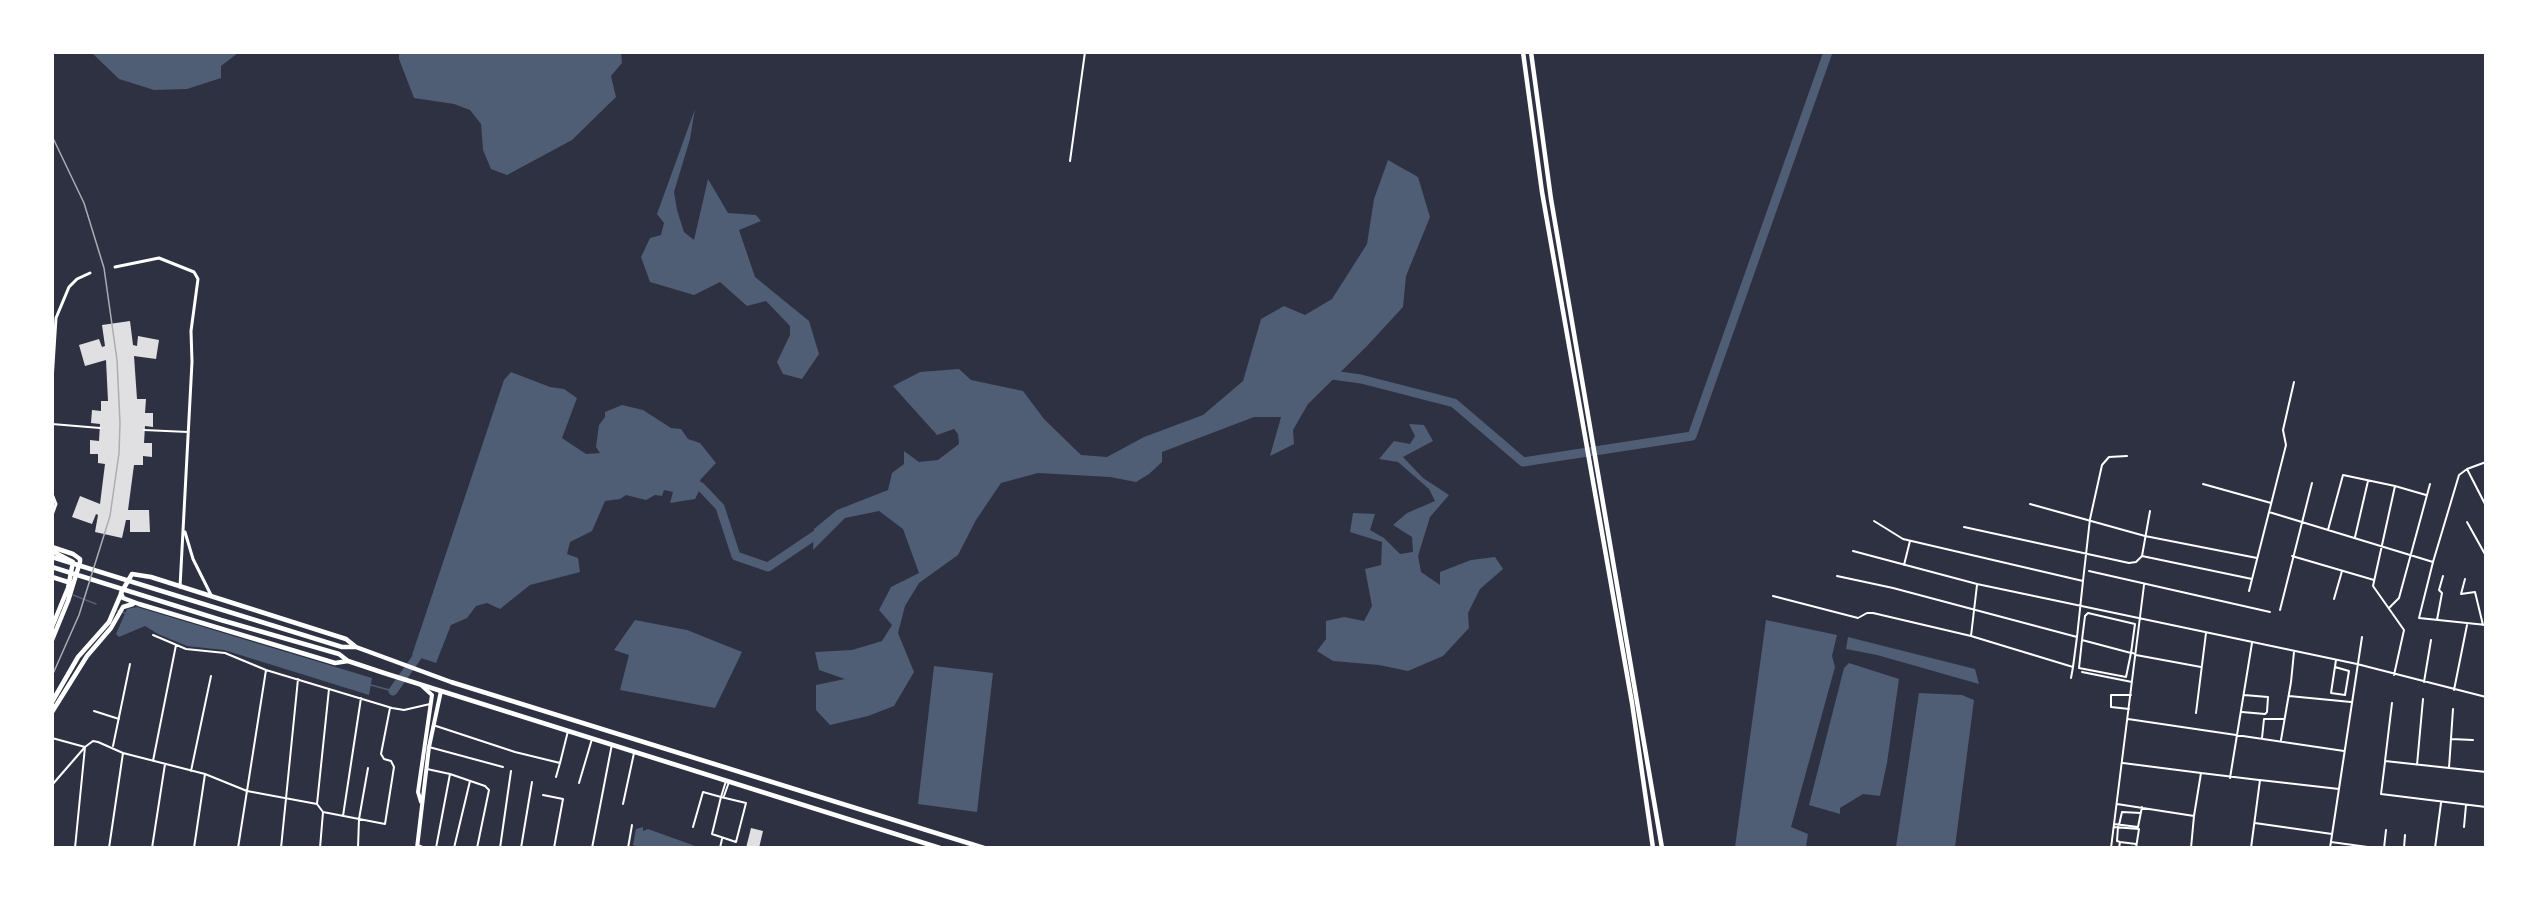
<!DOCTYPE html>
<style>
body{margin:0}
#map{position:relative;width:2538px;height:900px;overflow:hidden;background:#2d3142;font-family:"Open Sans",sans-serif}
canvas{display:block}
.frame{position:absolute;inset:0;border:54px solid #fff;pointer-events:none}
</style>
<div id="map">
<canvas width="2538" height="900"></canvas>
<div class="frame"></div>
</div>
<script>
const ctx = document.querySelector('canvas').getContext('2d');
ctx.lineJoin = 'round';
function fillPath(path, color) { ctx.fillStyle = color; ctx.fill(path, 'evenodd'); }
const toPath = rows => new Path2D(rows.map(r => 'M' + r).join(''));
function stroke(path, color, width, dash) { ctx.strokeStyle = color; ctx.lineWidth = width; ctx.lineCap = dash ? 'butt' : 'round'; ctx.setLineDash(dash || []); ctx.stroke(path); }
fillPath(toPath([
 [621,52,622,63,611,76,616,97,572,140,507,175,491,169,483,150,481,124,470,110,454,104,414,98,399,59,399,53],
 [92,53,238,53,221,66,221,78,187,89,154,90,119,79],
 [695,109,690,139,674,192,677,210,684,232,694,240,708,179,728,213,756,215,761,221,739,230,755,277,809,321,819,354,802,379,783,374,777,362,790,335,790,326,766,301,747,306,720,282,694,295,650,282,641,257,650,238,661,235,664,223,657,214],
 [1388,160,1418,177,1430,217,1406,276,1403,307,1367,346,1308,404,1293,430,1294,444,1270,456,1281,417,1254,417,1162,452,1162,462,1149,474,1136,482,1110,477,1038,473,1001,483,976,520,958,555,919,583,905,606,898,633,914,672,894,706,868,716,830,725,816,710,816,685,845,679,819,670,815,652,852,650,882,641,892,625,879,610,891,587,919,573,903,529,879,511,845,518,813,550,814,529,837,510,888,490,892,473,904,464,904,451,919,462,938,460,959,444,958,434,954,429,937,435,893,386,920,372,959,369,971,380,1023,391,1044,419,1081,455,1107,457,1144,437,1203,415,1243,381,1261,319,1284,306,1305,315,1332,299,1367,244,1374,199],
 [511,372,550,387,564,389,577,398,562,438,586,454,600,453,596,447,599,425,605,417,605,412,622,405,643,410,671,428,681,429,688,439,700,443,716,463,700,480,701,487,695,499,670,503,673,492,664,490,662,496,655,495,646,500,626,495,620,499,605,501,592,531,570,542,567,554,578,558,580,572,530,585,500,609,487,603,476,606,467,618,451,625,436,663,412,655,504,380],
 [1409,424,1424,425,1433,441,1403,457,1423,478,1449,495,1430,517,1418,556,1421,572,1440,585,1440,572,1471,560,1495,557,1503,569,1480,589,1468,613,1469,628,1443,656,1408,671,1379,665,1333,661,1317,651,1326,639,1326,621,1344,617,1364,621,1372,606,1365,569,1381,565,1382,542,1350,532,1353,513,1375,514,1370,530,1384,538,1400,554,1413,552,1412,537,1393,525,1407,513,1435,501,1429,489,1398,462,1379,459,1394,441,1410,444,1415,436],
 [137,607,372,678,369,695,224,650,187,646,158,634,145,626,119,637,116,634,127,609],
 [635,620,687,630,742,652,715,708,620,690,629,655,614,650],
 [1766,620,1837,635,1832,656,1835,667,1791,827,1808,834,1806,847,1735,847],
 [1848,637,1975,669,1979,684,1877,655,1846,649],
 [1849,663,1899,679,1887,763,1880,796,1863,794,1840,808,1840,814,1809,805,1844,668],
 [934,666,993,673,977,812,918,804],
 [1919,693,1962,695,1974,700,1955,847,1896,847],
 [643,827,643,831,648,829,698,847,641,848,633,845,636,829]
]), '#4f5d75');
stroke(toPath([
 [73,595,96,604],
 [115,610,128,614],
 [371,685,393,691]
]), '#4f5d75', 1.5);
stroke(toPath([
 [1325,374,1361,379,1454,403,1523,462,1692,436,1828,52],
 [691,482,701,487,720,507,736,556,768,567,823,530],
 [393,691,424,647]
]), '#4f5d75', 9);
fillPath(toPath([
 [130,321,133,345,137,346,138,336,159,340,156,359,134,356,137,399,146,399,145,413,153,413,153,427,145,426,144,443,152,443,152,457,143,456,143,465,134,465,128,510,149,510,150,532,130,532,130,520,126,520,122,538,95,532,98,515,96,514,92,524,72,517,80,496,100,504,105,464,98,463,98,454,90,454,90,440,99,441,100,424,91,423,92,410,101,411,101,401,108,401,106,360,85,366,79,345,99,339,102,347,105,346,102,325],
 [751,828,763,831,759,848,746,848]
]), '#e0e0e3');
stroke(toPath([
 [52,424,100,428],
 [144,430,188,432]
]), '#fff', 2);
stroke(toPath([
 [1070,161,1085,52],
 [2486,462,2467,469,2459,475,2433,562,2419,618,2486,625],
 [2467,469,2486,506],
 [2203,484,2271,503],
 [2395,486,2426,495],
 [2030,504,2145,536,2257,558],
 [2269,512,2433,562],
 [1874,521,1903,539,2083,581,2077,637],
 [2467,522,2486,556],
 [1964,527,2129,563,2136,562,2142,556,2150,511],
 [2328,530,2343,475,2395,486,2373,586,2404,630,2394,675],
 [2355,537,2368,481],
 [1853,551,1977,584,2357,664,2486,697],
 [2142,556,2252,579],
 [2292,556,2374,580],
 [1904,565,1910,541],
 [2089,571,2270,612],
 [2465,579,2461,594,2475,592,2483,625],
 [2083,581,2090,519,2102,465,2109,457,2127,456],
 [2249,591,2286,445,2283,430,2294,382],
 [1773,596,1858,618,1867,613,1873,613,1971,636,2073,667,2077,637,1893,588,1837,576],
 [2334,599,2342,571],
 [2389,608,2399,598,2430,484],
 [2280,610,2312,483],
 [2437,620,2442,593,2439,590,2443,576],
 [153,635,186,649,225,653,266,670,392,708,404,710,430,704],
 [1971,636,1977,585],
 [2082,640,2085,616,2088,613,2135,624,2131,653,2126,677,2079,668,2082,640,2131,653,2133,653,2136,655,2201,667],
 [2335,667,2349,671,2345,695,2331,693,2336,660],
 [2082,672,2132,682],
 [2071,678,2073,667],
 [2424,682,2431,640],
 [2454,690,2467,625],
 [2289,696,2351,702],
 [2392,703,2385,761,2486,772],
 [2129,709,2111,707,2111,695,2131,695],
 [94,711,119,719],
 [2242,712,2265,714,2267,712,2268,697,2244,695],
 [2196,713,2206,633],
 [2128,719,2344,751],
 [433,725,515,752,560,763,568,731],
 [52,738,85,747,75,848],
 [2262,738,2264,719,2284,719],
 [2451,739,2473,740],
 [2281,740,2291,682,2294,652],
 [113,746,130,664],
 [429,747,503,767],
 [153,761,176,645],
 [2385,762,2381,794,2486,807],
 [2123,763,2201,773],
 [2417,765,2423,699],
 [2449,768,2453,709],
 [427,769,450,774],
 [191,771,211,676],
 [556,777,560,763],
 [2230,778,2252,643],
 [579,783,592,739],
 [52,785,85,747,93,741,98,742,123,753,205,774,247,791,317,804,323,812,385,824,394,767,391,761,384,759,381,754,390,708],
 [543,795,563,799,554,848],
 [724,796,729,782],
 [317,804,329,689],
 [623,804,634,753],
 [2117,804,2194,816,2191,848],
 [343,816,361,698],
 [2194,816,2201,773,2259,780],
 [2255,823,2332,834],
 [2114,824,2138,827,2142,807],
 [2119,825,2122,812,2141,813],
 [693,827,703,792,721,797,746,803,736,842,712,834,721,797,726,781],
 [2114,827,2139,829,2136,848],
 [2118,827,2117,841,2120,842,2119,848],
 [2464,827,2466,805],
 [2120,842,2136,844],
 [2331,842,2375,848],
 [417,845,426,848],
 [374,847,374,848],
 [109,848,123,753],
 [152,848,165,764],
 [194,848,205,774],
 [238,848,266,670],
 [281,848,298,679],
 [320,848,323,812],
 [358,848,359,819,368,768],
 [436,848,450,774,485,786,489,790,477,848],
 [454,848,470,781],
 [500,848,511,771],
 [521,848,532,782],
 [592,848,612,744],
 [628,848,632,825],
 [720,848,722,839],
 [2111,848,2144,585],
 [2251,848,2260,780,2339,789],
 [2330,848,2362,637],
 [2384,848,2386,830],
 [2404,848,2405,835],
 [2435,848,2441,803]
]), '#fff', 2);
stroke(toPath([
 [115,267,159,258,194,272,198,279,191,331,192,362,180,587],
 [52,381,56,318,69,287,77,279,90,273],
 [52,494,56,504,52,515],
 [185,532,193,559,211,595]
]), '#fff', 3);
stroke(toPath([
 [421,685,432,695,418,792,421,802],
 [417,848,429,747,441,691]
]), '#fff', 4);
stroke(toPath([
 [1523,52,1542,192,1632,703,1653,848],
 [1531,52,1551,199,1662,848],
 [52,547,73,554,80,559,80,562,68,601,52,640],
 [52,551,73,562,68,588,52,627],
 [52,557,342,647,356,647],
 [52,567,221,620,339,654,348,661,384,673,940,848],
 [52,577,71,583],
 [348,661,335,663,139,604,123,598,121,593,132,574,151,577,346,639,356,647,451,682,984,848],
 [52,702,78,657,109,622,121,594],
 [52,712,87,656,111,628,123,607,133,604]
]), '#fff', 4.5);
stroke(toPath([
 [52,136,84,203,104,268,117,360,120,423,119,453,110,516,79,615,52,676]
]), '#abadb3', 1.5);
</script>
